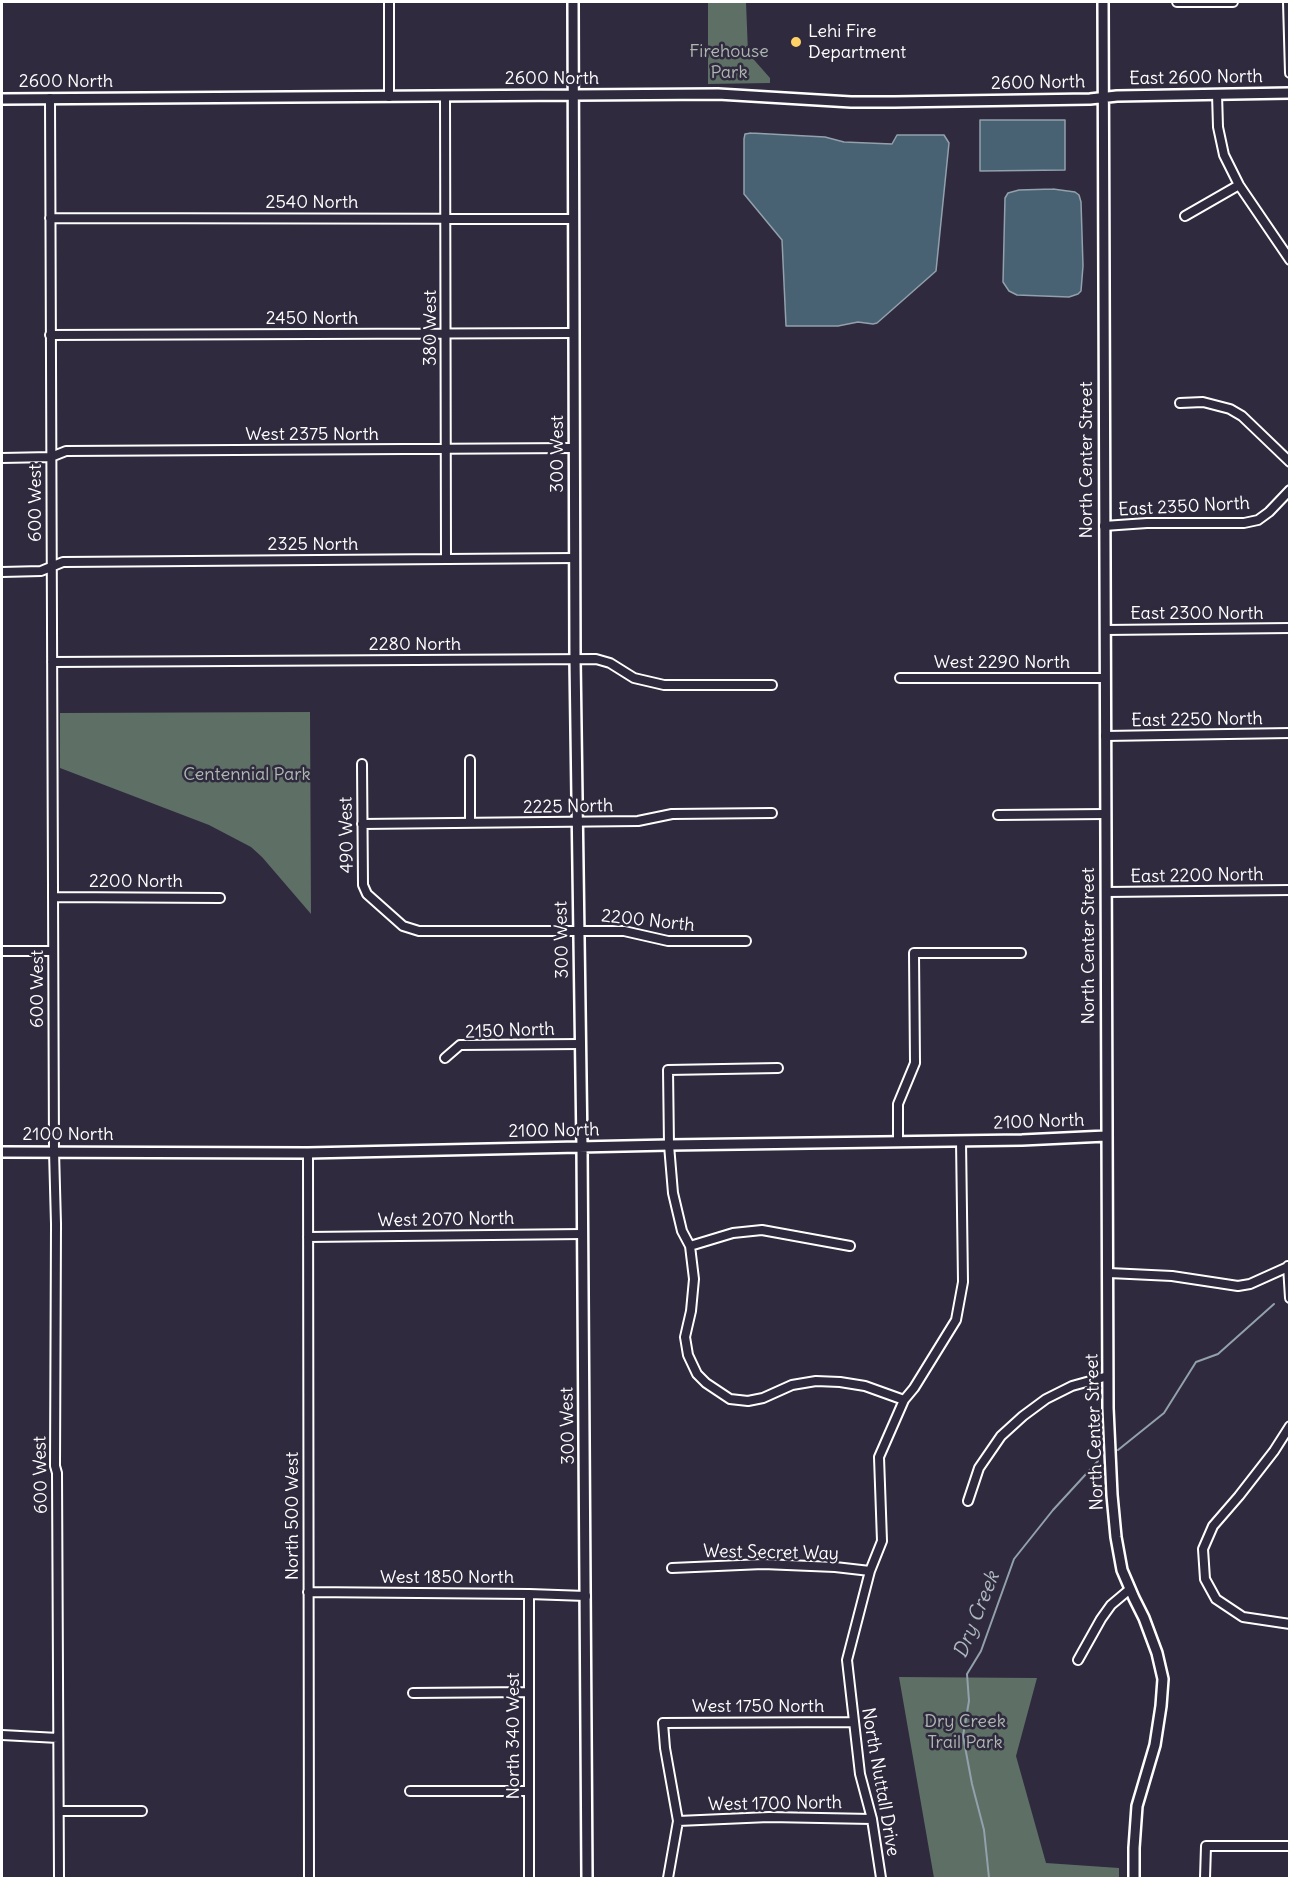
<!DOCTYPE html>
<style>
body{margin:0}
#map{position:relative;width:1291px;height:1880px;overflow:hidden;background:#2f2a3d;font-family:Delius,sans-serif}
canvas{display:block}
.frame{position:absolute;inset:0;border:3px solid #fff;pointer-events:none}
</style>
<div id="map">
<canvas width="1291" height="1880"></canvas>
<div class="frame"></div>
</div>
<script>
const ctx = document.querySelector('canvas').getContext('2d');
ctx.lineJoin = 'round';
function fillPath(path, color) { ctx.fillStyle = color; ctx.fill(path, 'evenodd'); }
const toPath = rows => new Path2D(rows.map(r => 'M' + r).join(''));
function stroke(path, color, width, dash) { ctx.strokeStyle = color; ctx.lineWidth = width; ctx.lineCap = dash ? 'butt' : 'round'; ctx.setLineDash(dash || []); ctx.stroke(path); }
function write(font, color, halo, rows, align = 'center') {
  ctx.font = font + ' Delius,sans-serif'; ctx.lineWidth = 5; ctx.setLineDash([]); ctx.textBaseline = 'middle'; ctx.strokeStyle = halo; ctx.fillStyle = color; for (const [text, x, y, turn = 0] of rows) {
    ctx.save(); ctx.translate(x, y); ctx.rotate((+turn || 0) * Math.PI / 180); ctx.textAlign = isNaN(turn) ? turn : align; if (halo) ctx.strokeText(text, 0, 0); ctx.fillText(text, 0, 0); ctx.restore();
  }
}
fillPath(toPath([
 [708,2,746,2,748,53,770,78,770,83,708,84],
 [310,712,311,914,262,857,251,847,209,825,60,768,60,713],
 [899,1677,1037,1678,1016,1756,1046,1863,1119,1868,1119,1878,934,1878]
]), '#5e6f66');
const water = toPath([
 [980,120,1065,120,1065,170,980,171,980,120],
 [751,133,825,137,844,142,892,144,897,135,944,135,949,143,936,271,877,323,873,324,858,322,838,326,786,326,782,240,744,194,744,139,745,134,751,133],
 [1053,189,1075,192,1079,195,1081,202,1083,266,1081,291,1078,294,1069,297,1017,295,1009,291,1003,282,1005,198,1008,193,1019,190,1053,189]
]);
fillPath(water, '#496273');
stroke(water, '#92a1ab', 1.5);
stroke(toPath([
 [1118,1450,1164,1413,1196,1362,1218,1354,1274,1304],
 [989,1878,984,1830,972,1784,963,1736,969,1701,967,1674,981,1651,1014,1559,1053,1510,1098,1461]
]), '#92a1ab', 2);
const minor = toPath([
 [1177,2,1233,2],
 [1288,2,1290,73],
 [1217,94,1218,127,1224,155,1239,185,1290,260],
 [445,96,446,559],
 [389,97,389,2],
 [50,98,54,1151,56,1224,55,1466,57,1473,59,1878],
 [1185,216,1239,185],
 [50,218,573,219],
 [50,335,574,333],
 [1180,403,1203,402,1230,409,1242,416,1290,462],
 [2,458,51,457,66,451,574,448],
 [1104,526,1147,523,1244,523,1258,520,1269,512,1290,490],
 [2,572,41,571,63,562,575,558],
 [1105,630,1290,628],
 [52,662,596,659,610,663,634,678,664,685,772,685],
 [900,678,1105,678],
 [1105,736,1290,733],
 [470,760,470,823],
 [362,764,363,885,367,894,403,926,419,931,624,931,668,941,746,941],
 [998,815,1105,814],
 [362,824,638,821,672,814,772,813],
 [1106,892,1290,890],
 [53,897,220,898],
 [2,951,53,951],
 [445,1058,460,1045,580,1044],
 [778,1068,668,1070,669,1145,673,1193,682,1231,690,1246,694,1279,691,1311,685,1337,688,1355,697,1374,706,1383,730,1399,748,1401,763,1398,792,1385,816,1381,840,1382,865,1386,904,1400],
 [898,1142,898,1104,915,1063,914,953,1021,953],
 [308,1153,309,1878],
 [308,1237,583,1234],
 [690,1246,733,1233,762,1230,850,1246],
 [1288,1266,1290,1298],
 [1109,1273,1172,1276,1238,1286,1250,1284,1290,1266],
 [1290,1426,1274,1451,1239,1496,1213,1526,1203,1549,1205,1579,1216,1599,1243,1617,1290,1624],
 [968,1501,979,1468,1001,1436,1023,1416,1046,1399,1072,1386,1108,1376],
 [672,1568,763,1564,835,1567,870,1571],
 [308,1592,529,1594,586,1596],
 [529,1594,529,1878],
 [1078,1660,1101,1619,1111,1605,1130,1589],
 [413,1693,529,1692],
 [2,1735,58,1738],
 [410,1791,529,1791],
 [59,1811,142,1811],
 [678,1821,769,1817,872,1819],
 [668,1878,678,1821,665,1748,663,1723,854,1722],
 [881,1878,872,1819,860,1774,847,1660,870,1571,882,1541,879,1457,904,1400,914,1388,956,1320,963,1282,961,1141],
 [1205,1878,1206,1846,1290,1846]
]);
const tertiary = toPath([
 [573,2,575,659,582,1147,587,1878],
 [1103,2,1108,1408,1112,1495,1116,1537,1122,1570,1134,1598,1144,1618,1157,1653,1163,1679,1161,1706,1155,1745,1137,1806,1134,1848,1134,1878],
 [2,99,718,94,851,102,894,102,1090,99,1117,96,1290,93],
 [2,1152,308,1153,669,1145,1022,1140,1106,1136]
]);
stroke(minor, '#fff', 12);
stroke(tertiary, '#fff', 14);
stroke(minor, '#2f2a3d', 8);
stroke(tertiary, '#2f2a3d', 9);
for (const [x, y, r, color] of [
 [796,42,6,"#ffd166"]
]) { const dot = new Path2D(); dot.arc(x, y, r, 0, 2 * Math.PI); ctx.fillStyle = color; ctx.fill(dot); stroke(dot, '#2f2a3d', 2); }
write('18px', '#fff', '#2f2a3d', [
 ["Lehi Fire",808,32],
 ["Department",808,53]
], 'left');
write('18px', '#aeb7b2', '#2f2a3d', [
 ["Firehouse",729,52],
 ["Park",729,73],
 ["Centennial Park",247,775],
 ["Dry Creek",965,1722],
 ["Trail Park",965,1743]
]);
write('18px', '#fff', '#2f2a3d', [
 ["East 2600 North",1196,78,-1],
 ["2600 North",552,79],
 ["2600 North",66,82],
 ["2600 North",1038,83,-1],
 ["2540 North",312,203],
 ["2450 North",312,319],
 ["380 West",431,328,-90],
 ["West 2375 North",312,435],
 ["300 West",558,454,-90],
 ["North Center Street",1087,460,-90],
 ["600 West",36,503,-90],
 ["East 2350 North",1184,507,-3],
 ["2325 North",313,545],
 ["East 2300 North",1197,614],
 ["2280 North",415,645],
 ["West 2290 North",1002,663],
 ["East 2250 North",1197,720,-1],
 ["2225 North",568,807,-1],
 ["490 West",347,835,-91],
 ["East 2200 North",1197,876,-1],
 ["2200 North",136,882],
 ["2200 North",648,921,6],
 ["300 West",562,940,-91],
 ["North Center Street",1089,946,-90],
 ["600 West",38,989,-90],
 ["2150 North",510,1031,-2],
 ["2100 North",1039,1122,-2],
 ["2100 North",554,1131,-1],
 ["2100 North",68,1135],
 ["West 2070 North",446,1220,-1],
 ["300 West",568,1426,-91],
 ["North Center Street",1095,1432,-92],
 ["600 West",41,1475,-91],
 ["North 500 West",293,1516,-90],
 ["West Secret Way",771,1553,1],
 ["West 1850 North",447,1578],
 ["West 1750 North",758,1707],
 ["North 340 West",514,1736,-90],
 ["North Nuttall Drive",880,1782,80],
 ["West 1700 North",775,1804,-1]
]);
write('italic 20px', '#adb8c0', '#2f2a3d', [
 ["Dry Creek",977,1615,-68]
]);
</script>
